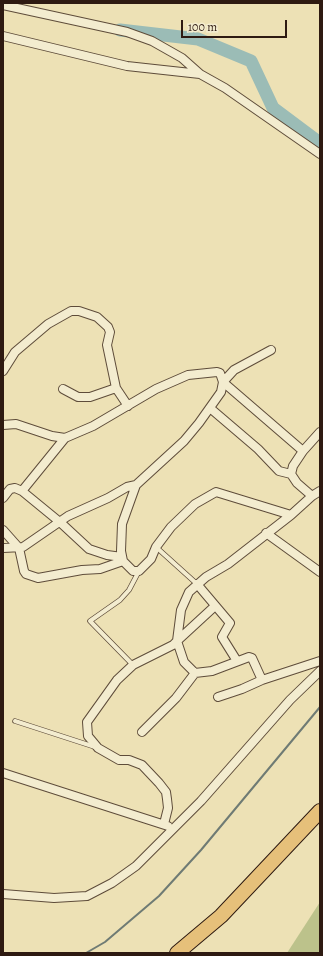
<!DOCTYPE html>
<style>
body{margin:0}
#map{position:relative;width:323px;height:956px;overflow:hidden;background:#ede1b5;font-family:Alegreya,serif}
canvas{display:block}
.frame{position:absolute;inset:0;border:4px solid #2e1a11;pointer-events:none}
.scale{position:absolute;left:181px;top:20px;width:106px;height:18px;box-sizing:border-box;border:2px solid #2e1a11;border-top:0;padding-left:5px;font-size:12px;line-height:14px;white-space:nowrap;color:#2e1a11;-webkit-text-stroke:3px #f3eccf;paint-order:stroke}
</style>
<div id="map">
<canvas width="323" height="956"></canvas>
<div class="frame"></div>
<div class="scale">100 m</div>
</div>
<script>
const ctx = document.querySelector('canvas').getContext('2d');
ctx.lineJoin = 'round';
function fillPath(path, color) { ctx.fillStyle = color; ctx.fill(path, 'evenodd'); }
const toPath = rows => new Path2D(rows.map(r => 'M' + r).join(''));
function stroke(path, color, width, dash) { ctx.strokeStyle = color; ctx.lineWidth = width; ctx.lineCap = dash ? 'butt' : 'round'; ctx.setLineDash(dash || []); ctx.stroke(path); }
fillPath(toPath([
 [320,902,320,953,287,953]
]), '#bcc28b');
stroke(toPath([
 [86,953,105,942,159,896,201,850,320,707]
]), '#6f7b74', 2);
stroke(toPath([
 [120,30,198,39,251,61,273,108,320,143]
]), '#9bbcb6', 13);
const lane = toPath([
 [156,547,197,584],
 [133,665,90,621,120,600,129,590,139,571],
 [15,721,95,747]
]);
const street = toPath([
 [3,5,127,32,152,41,182,58,200,74],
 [3,36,127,66,200,74,225,88,320,154],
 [271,350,234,370,223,382,303,451],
 [3,371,15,352,48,324,71,311,79,311,97,317,108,327,110,332,107,345,116,388,128,406],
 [63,389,78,397,90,397,116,388],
 [210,408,258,449,279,471,291,474],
 [3,425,16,424,52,436,65,438,93,426,156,389,188,375,217,372,220,373,223,382,221,392,199,423,184,441,136,485,122,524,121,551,123,561,133,571,139,571,151,559,156,547,171,527,195,504,216,492,291,515],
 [22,491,65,438],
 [312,496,320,491],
 [3,498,10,489,15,488,22,491,61,523,89,549,107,555,122,557],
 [3,530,19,548,24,571,26,574,38,578,82,570,100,569,123,561],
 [266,533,320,572],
 [3,548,23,547,68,516,108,498,127,487,136,485],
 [197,584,230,623,222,637,237,661],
 [195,673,212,671,249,657,252,658,262,680,320,661],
 [218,697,242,689,262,680],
 [142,732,176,698,195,673,184,662,177,641,215,606],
 [3,773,168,826],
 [164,824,168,808,167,799,166,792,159,783,142,765,129,760,119,760,98,748,88,736,87,722,117,680,133,665,173,645,177,641,181,610,189,592,206,577,228,564,291,515,312,496,297,483,291,474,293,466,303,451,320,432],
 [3,894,54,898,87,896,112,883,136,866,201,801,290,700,320,671]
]);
const highway = toPath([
 [177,953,221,916,320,811]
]);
stroke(lane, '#5e4c3a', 5.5);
stroke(street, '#5e4c3a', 10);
stroke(highway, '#2e1a11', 16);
stroke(lane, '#f3eccf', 4);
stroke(street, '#f3eccf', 8);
stroke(highway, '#e6c07a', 14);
</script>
